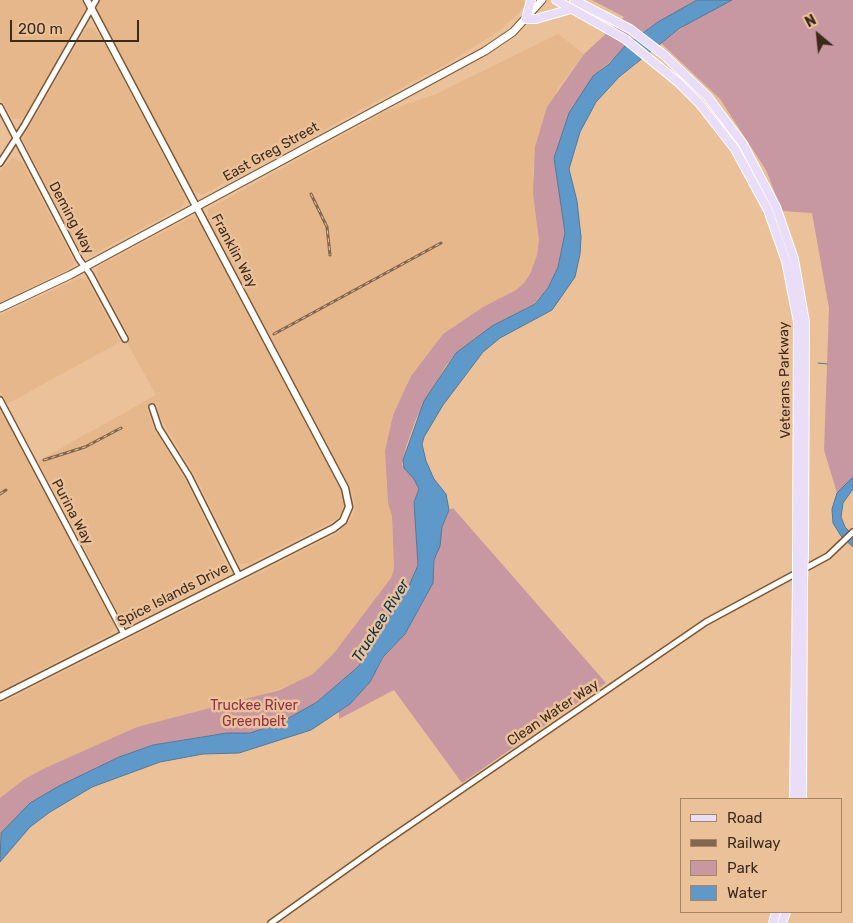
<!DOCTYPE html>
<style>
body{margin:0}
#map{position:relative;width:853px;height:923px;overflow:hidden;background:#ebc19a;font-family:Rubik,sans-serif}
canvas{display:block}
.legend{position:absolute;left:680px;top:798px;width:162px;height:115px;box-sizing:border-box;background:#ebc19a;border:1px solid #a58568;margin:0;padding:6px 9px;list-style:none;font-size:15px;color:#3c2b1c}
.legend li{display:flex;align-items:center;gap:10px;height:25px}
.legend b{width:25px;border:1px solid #a58568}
.north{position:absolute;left:793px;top:10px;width:50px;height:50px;-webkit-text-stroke:4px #ebc19a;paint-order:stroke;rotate:332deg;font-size:14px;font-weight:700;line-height:20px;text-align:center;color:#3c2b1c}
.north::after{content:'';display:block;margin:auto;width:18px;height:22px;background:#3c2b1c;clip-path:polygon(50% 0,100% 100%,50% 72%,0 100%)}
.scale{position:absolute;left:10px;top:20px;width:129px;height:22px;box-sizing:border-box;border:2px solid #3c2b1c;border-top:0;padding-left:6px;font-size:15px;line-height:18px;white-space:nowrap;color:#3c2b1c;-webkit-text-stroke:4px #ebc19a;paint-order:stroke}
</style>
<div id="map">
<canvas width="853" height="923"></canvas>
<ul class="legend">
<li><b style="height:6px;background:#e9ddf8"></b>Road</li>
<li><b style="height:6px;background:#82674e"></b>Railway</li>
<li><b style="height:14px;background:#c798a2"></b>Park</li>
<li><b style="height:14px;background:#5f99c9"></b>Water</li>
</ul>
<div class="north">N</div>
<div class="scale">200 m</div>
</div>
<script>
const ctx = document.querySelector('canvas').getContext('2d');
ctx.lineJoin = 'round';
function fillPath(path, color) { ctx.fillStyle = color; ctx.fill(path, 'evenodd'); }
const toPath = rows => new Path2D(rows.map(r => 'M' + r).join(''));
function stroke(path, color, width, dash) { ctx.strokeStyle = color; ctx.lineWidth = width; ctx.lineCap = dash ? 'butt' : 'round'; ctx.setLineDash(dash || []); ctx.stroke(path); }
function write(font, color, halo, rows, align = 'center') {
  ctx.font = font + ' Rubik,sans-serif'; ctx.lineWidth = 5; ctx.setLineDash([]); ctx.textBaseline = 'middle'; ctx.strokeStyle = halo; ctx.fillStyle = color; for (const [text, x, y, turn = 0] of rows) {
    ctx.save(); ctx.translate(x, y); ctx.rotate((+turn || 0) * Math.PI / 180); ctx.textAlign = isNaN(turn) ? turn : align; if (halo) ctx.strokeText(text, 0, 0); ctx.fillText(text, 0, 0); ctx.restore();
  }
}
fillPath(toPath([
 [0,0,82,0,86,8,58,59,24,117,20,119,12,118,0,97],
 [100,0,522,0,526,2,520,12,499,31,448,63,202,195,191,189,99,16,97,8],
 [88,28,94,28,102,39,186,199,182,207,90,256,79,249,22,139,84,31],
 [558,34,584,54,558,88,533,171,539,240,537,255,530,274,524,283,516,290,483,307,443,334,411,376,393,415,385,451,388,503,392,516,394,569,391,578,334,653,313,674,303,681,43,769,23,780,0,798,0,704,338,533,352,517,355,508,352,492,208,219,208,209,387,111,436,94],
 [12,158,22,162,74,261,73,266,67,270,0,302,0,170],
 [192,217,199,221,340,488,344,506,342,513,335,520,250,563,241,564,236,559,196,477,160,417,157,405,147,409,154,428,187,483,228,568,227,573,222,578,135,622,128,623,121,618,38,461,156,395,125,339,129,337,98,277,97,270,99,266],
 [79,278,87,280,120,342,7,404,0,391,0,315],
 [0,410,115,626,110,634,0,691]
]), '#e6b78a');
fillPath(toPath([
 [592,0,697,0,649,28,599,71,554,158,565,233,558,266,548,288,534,304,492,326,456,353,445,367,416,419,406,447,402,465,414,479,419,489,414,502,418,565,408,588,377,632,359,666,317,702,280,723,250,733,212,735,153,745,119,757,30,803,0,835,0,798,23,780,43,769,137,727,280,690,313,674,334,653,391,578,394,569,392,516,388,503,385,451,393,415,411,376,443,334,483,307,516,290,524,283,530,274,537,255,539,240,533,194,535,147,547,107,584,54,624,17],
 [732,0,853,0,853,477,837,493,824,450,829,308,812,213,782,211,766,170,720,99,661,43,694,19],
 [453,508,606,683,462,783,394,690,339,719,339,712,350,704,370,682,383,657,405,634,433,583,434,560,437,554,442,527,449,510]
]), '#c798a2');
const water = toPath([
 [697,0,732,0,680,28,619,77,596,102,580,132,569,169,577,201,581,237,580,254,575,277,552,310,500,338,483,352,443,405,424,437,422,444,426,461,434,479,446,494,449,510,442,527,440,546,434,560,433,583,405,634,383,657,370,682,350,704,311,730,239,753,203,754,160,762,92,787,50,812,30,827,0,862,1,833,30,803,59,786,119,757,153,745,227,733,250,733,280,723,317,702,359,666,377,632,408,588,418,565,414,502,419,489,414,479,404,468,403,460,424,401,456,353,492,326,535,304,548,288,558,267,565,233,554,158,569,113,593,76,609,64,625,46,658,22,697,0],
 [853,477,853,489,843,503,841,517,845,527,853,535,853,547,841,536,833,523,832,509,837,493,853,477]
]);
fillPath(water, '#5f99c9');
stroke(water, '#547895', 1);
stroke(toPath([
 [818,363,827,364],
 [785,366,789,362]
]), '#547895', 1);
const minor = toPath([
 [0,107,79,259,90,274,125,339],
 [0,163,24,126,96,0],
 [0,400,124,634],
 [152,407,159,428,189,476,239,576],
 [271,923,379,846,706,622,828,556,853,532]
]);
const tertiary = toPath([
 [0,697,334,528,343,521,349,507,345,488,87,0]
]);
const secondary = toPath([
 [0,308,70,275,485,51,513,32,542,0]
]);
const primary = toPath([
 [531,0,526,19,536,19,571,9],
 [556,0,625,39,678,82,699,103,735,149,768,210,786,261,798,322,797,555],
 [574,0,630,29,664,55,707,96,743,144,776,207,794,259,805,322,804,553],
 [794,799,797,581],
 [802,799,803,580],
 [773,923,776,912],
 [782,923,786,912]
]);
stroke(minor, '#7c5733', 8);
stroke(tertiary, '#7c5733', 9);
stroke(secondary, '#7c5733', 9);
stroke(primary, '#fff', 10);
stroke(minor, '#fff', 5);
stroke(tertiary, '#fff', 6);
stroke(secondary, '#fff', 7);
stroke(primary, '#e9ddf8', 8);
const rail = toPath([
 [311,194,327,227,330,255],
 [274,334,441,243],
 [44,460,85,447,121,428],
 [0,494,6,490]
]);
stroke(rail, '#82674e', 3);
stroke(rail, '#ebc19a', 1, [4]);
const primaryBridge = toPath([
 [803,580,804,553],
 [797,581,797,555]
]);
stroke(primaryBridge, '#fff', 10, []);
stroke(primaryBridge, '#e9ddf8', 8);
write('14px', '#3c2b1c', '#ebc19a', [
 ["East Greg Street",271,152,-29],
 ["Deming Way",71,218,62],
 ["Franklin Way",234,251,62],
 ["Veterans Parkway",785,380,-91],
 ["Purina Way",72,512,62],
 ["Spice Islands Drive",173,595,-27],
 ["Clean Water Way",553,713,-34]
]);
write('14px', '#8d334e', '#ebc19a', [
 ["Truckee River",254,706],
 ["Greenbelt",254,722]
]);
write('italic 15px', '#033252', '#ebc19a', [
 ["Truckee River",381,621,-58]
]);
</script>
